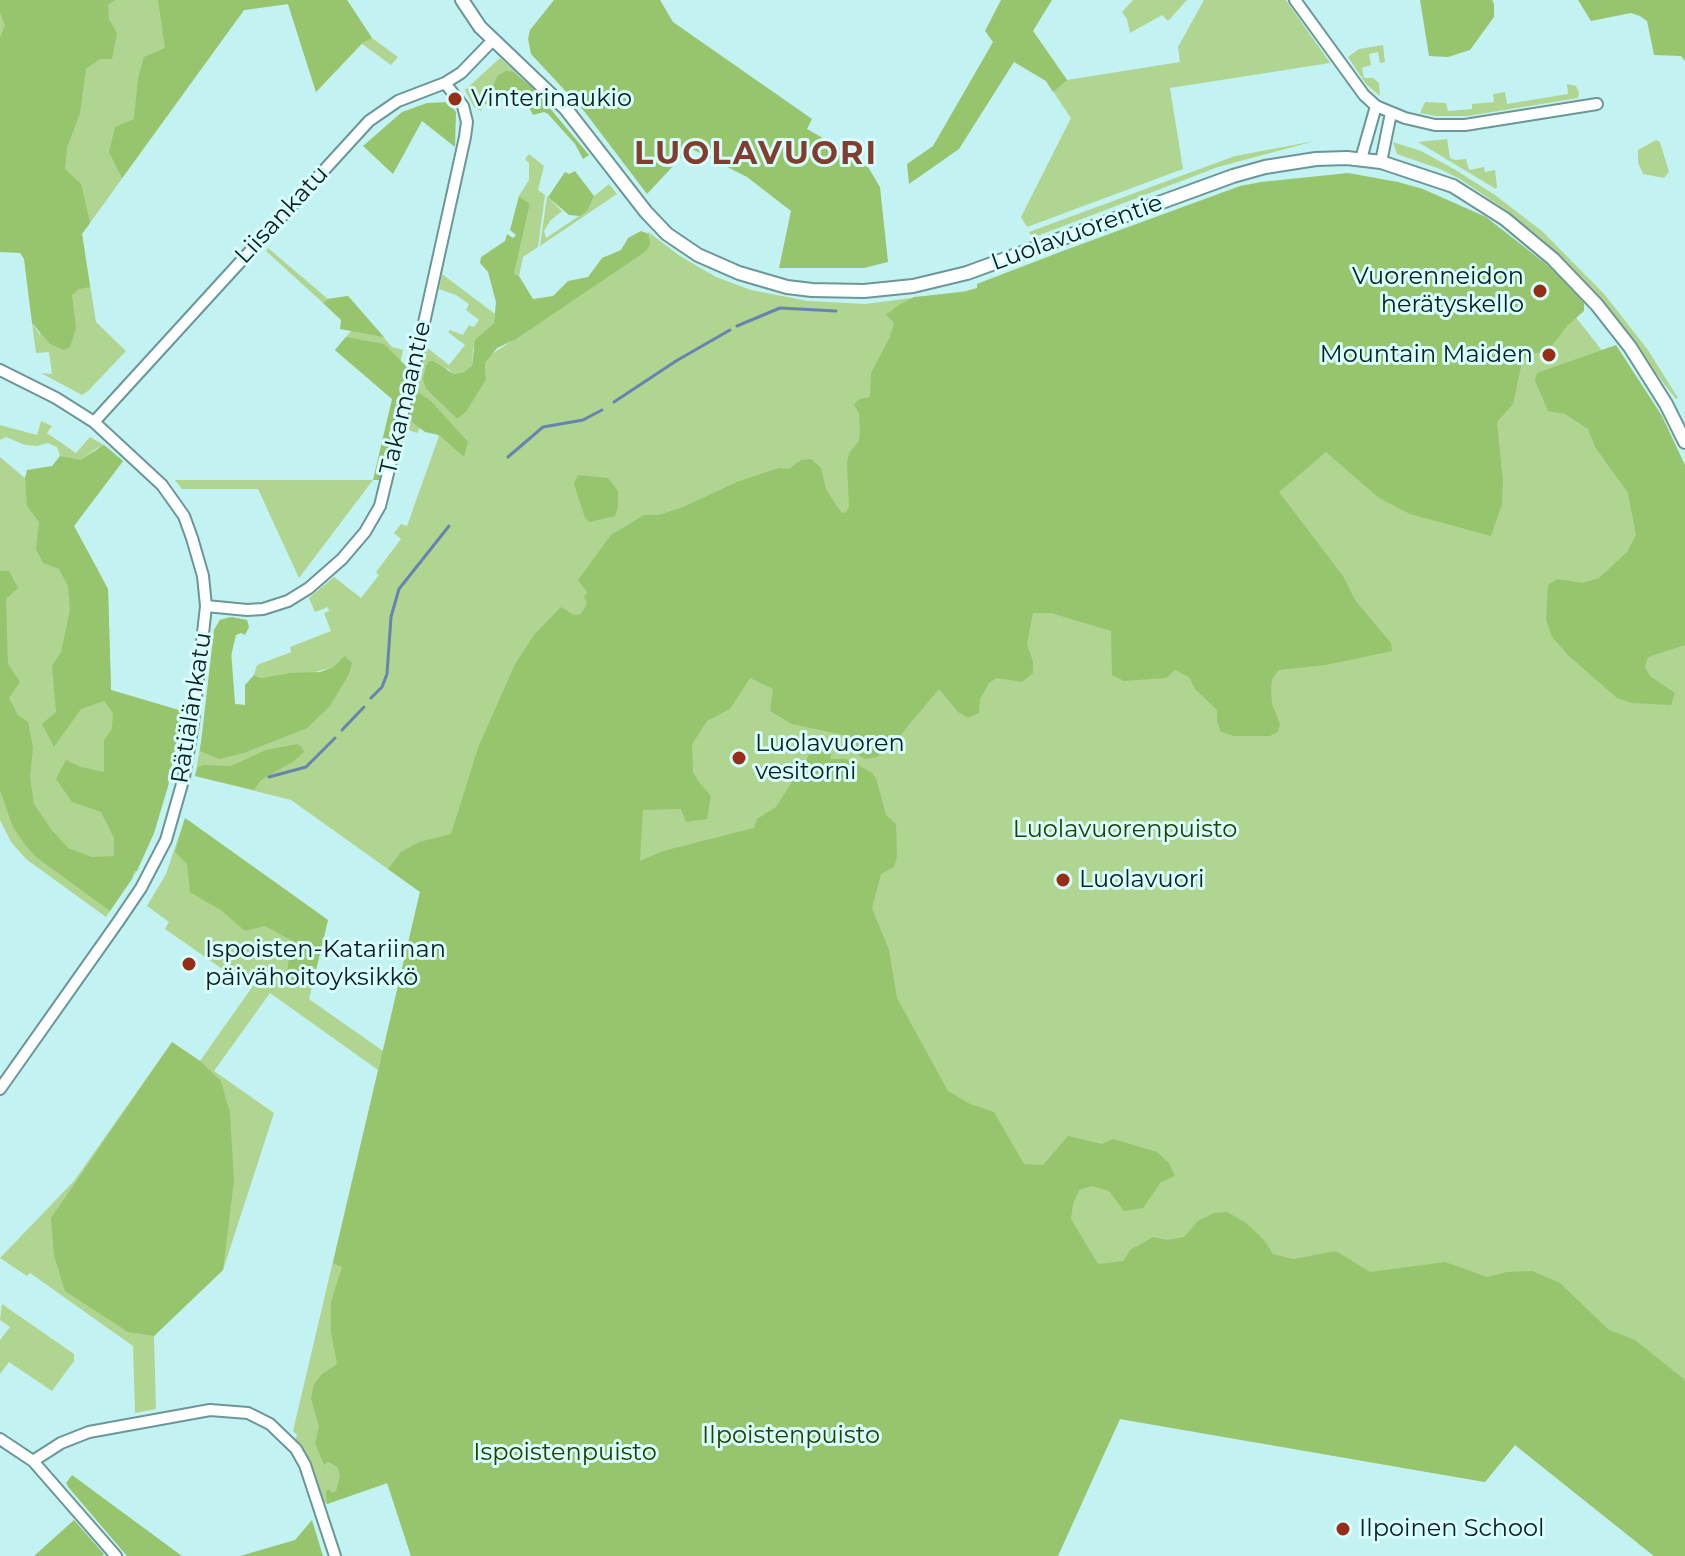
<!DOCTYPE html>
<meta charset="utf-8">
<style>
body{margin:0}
canvas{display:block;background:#c3f2f2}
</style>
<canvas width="1685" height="1556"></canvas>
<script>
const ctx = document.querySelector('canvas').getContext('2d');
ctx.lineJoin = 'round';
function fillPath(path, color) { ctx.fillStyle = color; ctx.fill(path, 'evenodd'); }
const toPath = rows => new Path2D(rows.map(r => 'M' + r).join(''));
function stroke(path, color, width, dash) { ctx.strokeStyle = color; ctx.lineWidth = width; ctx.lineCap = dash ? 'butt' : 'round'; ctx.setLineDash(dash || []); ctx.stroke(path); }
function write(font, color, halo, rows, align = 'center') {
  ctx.font = font + ' Montserrat,sans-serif'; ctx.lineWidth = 6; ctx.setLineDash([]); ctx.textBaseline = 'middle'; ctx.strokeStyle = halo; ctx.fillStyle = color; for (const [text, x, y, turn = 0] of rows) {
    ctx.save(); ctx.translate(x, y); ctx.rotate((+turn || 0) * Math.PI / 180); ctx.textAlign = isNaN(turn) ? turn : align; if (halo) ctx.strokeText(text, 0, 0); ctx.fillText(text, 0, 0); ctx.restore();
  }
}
fillPath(toPath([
 [0,0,347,0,372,38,398,57,391,65,362,44,316,92,288,4,244,10,82,234,96,322,126,351,88,391,82,395,41,373,52,374,49,352,36,353,32,323,40,335,32,229,0,234],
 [1133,0,1187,0,1168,21,1162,15,1130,33,1127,19,1122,12],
 [1204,0,1286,0,1330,63,1170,88,1183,169,1027,227,1021,217,1071,118,1046,81,1014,61,1033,31,1067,80,1180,62,1178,47],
 [1383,45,1385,62,1380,63,1378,52,1369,54,1371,65,1362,68,1364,78,1373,78,1379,83,1380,96,1366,84,1348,57,1359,49],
 [500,58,520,76,514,72,500,74,481,111,474,107,465,90],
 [1567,84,1576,86,1579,93,1578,98,1468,116,1436,116,1420,113,1425,102,1446,103,1448,111,1472,109,1472,104,1494,102,1493,94,1505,92,1507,104,1568,94],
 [1447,139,1450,158,1455,160,1466,159,1469,170,1484,167,1485,172,1495,170,1497,187,1496,189,1418,142],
 [1656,140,1660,142,1669,172,1664,178,1643,174,1638,163,1638,150],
 [1315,141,1218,167,1032,238,1029,232,1235,156],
 [1393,142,1421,151,1454,169,1495,195,1543,232,1605,295,1648,350,1678,398,1676,399,1661,380,1604,302,1542,239,1506,210,1460,179,1440,169,1397,154],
 [529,154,544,166,538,190,545,195,538,247,523,257,519,276,514,274,530,204,519,196,529,180,529,163,525,159],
 [609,184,617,194,540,246,547,196,562,211,550,221,544,231,546,238,588,210,594,196],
 [647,231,680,256,716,277,751,290,808,301,865,304,965,291,977,288,977,284,1071,248,1574,315,1597,344,1619,374,1685,508,1685,1556,1654,1556,1515,1445,1485,1482,1120,1419,1056,1556,411,1556,388,1483,327,1504,324,1502,313,1468,295,1441,297,1435,293,1431,378,1070,270,993,214,1071,274,1113,223,1270,154,1336,156,1409,135,1413,133,1346,30,1273,27,1276,0,1258,74,1181,172,1042,200,1061,255,983,243,974,238,980,165,929,169,922,147,906,166,874,185,818,328,920,309,999,383,1051,420,892,291,800,195,776,207,708,214,630,220,620,229,617,235,704,260,707,341,670,339,661,333,667,308,674,289,673,261,678,254,675,257,665,291,652,290,647,331,631,324,613,329,611,328,607,315,612,309,598,334,577,361,598,379,575,376,572,401,539,394,533,401,524,407,526,439,436,420,418,413,423,420,428,417,433,406,429,425,346,449,365,465,345,448,332,450,330,463,335,469,325,474,327,479,320,466,310,469,304,456,295,439,289,442,274,495,314,494,323,483,333,473,349,472,367,464,372,454,374,447,368,426,389,457,419,466,412,486,380,485,363,489,356,645,252,650,236],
 [268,248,328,299,348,296,392,347,403,350,392,399,335,350,357,324,328,299,323,303,266,251],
 [41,421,52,426,47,433,76,453,90,437,104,445,123,461,74,526,108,589,111,690,182,711,168,786,154,833,135,874,106,917,26,859,11,842,0,820,0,457,55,504,100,446,80,460,70,460,60,456,57,447,48,443,37,446,25,445,6,437,0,440,0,425,37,435],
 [175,480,373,480,299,578,258,489,182,489],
 [2,1304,74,1354,74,1361,52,1391,9,1362,0,1374,0,1340,10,1327,0,1320]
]), '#b0d590');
fillPath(toPath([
 [0,0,115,0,108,5,109,19,117,33,112,59,100,59,86,69,80,113,67,148,65,169,81,184,90,223,82,234,90,287,79,289,72,295,76,328,70,347,64,350,50,344,32,323,24,259,20,253,0,252,0,38,5,25,0,13],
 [158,0,347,0,372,38,362,43,316,92,288,4,244,10,122,178,109,152,115,127,134,119,138,78,144,57,165,48],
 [554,0,660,0,673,22,812,119,807,129,865,162,880,187,888,262,864,268,779,268,791,211,747,177,690,148,647,194,584,111,531,54,528,39,530,30],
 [1001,0,1052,0,1033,31,1067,80,1053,92,1046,81,1014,62,959,149,909,184,907,164,933,146,993,42,985,31],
 [1420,0,1492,0,1494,4,1494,17,1470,50,1448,57,1429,56],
 [1578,0,1685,0,1685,61,1681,56,1654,55,1647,21,1640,16,1631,13,1591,21],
 [506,71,514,72,534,89,589,155,583,159,575,144,548,114,544,112,533,115,527,104,518,98,505,97,494,101,491,105,484,104,498,75],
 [449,102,456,112,455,147,422,121,393,174,363,146,402,112,427,103],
 [575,171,594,196,588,210,580,216,569,215,548,197,565,172,569,174],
 [1348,173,1398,182,1423,189,1486,217,1551,268,1584,303,1584,311,1567,326,1548,351,1527,355,1522,362,1513,404,1497,422,1503,482,1502,504,1491,536,1410,514,1379,498,1326,452,1279,492,1343,576,1355,600,1391,643,1392,651,1326,665,1279,670,1272,679,1271,691,1272,704,1280,724,1278,732,1270,736,1234,736,1221,732,1217,722,1217,710,1195,689,1189,677,1175,670,1166,678,1124,681,1112,675,1111,631,1051,613,1033,613,1027,644,1033,662,1033,673,1022,682,997,678,989,683,980,699,979,713,968,718,958,712,939,689,892,745,877,757,865,759,848,749,843,742,843,735,792,724,770,711,773,689,750,678,730,709,707,721,692,744,693,772,698,781,711,796,707,819,686,822,681,809,643,810,640,861,663,851,754,828,757,819,776,807,813,749,831,753,831,759,846,759,871,772,876,778,886,815,896,824,897,857,894,867,881,874,872,908,889,950,897,998,948,1091,970,1104,994,1112,1024,1164,1043,1165,1068,1136,1102,1144,1113,1139,1157,1152,1169,1163,1175,1176,1161,1182,1143,1208,1124,1211,1109,1191,1092,1186,1079,1190,1073,1204,1071,1219,1098,1264,1123,1261,1130,1250,1153,1237,1167,1240,1184,1237,1198,1221,1214,1213,1227,1212,1246,1223,1264,1240,1273,1254,1293,1259,1336,1251,1370,1272,1445,1262,1487,1277,1507,1272,1532,1271,1560,1283,1609,1330,1635,1340,1685,1380,1685,1556,1654,1556,1515,1445,1485,1482,1120,1419,1058,1556,411,1556,387,1483,327,1504,326,1492,328,1489,332,1493,336,1491,340,1476,338,1468,333,1464,328,1462,324,1465,315,1443,319,1427,311,1398,314,1384,322,1374,337,1364,331,1332,331,1302,342,1267,333,1263,420,892,388,869,401,852,419,842,451,834,478,748,515,664,534,635,561,607,574,615,581,614,587,603,584,597,587,592,578,580,611,535,644,515,658,515,681,508,737,482,779,468,789,469,801,460,811,459,821,468,826,489,836,505,842,513,846,512,849,507,847,463,849,453,859,441,860,432,859,414,854,404,860,399,870,397,871,373,890,337,894,323,886,315,896,307,914,297,965,292,977,288,977,284,1071,248,1240,186,1261,182],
 [519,196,530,204,514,274,519,276,533,299,553,296,568,281,588,277,602,258,621,250,628,238,641,231,649,234,650,245,645,252,516,339,497,348,485,363,486,380,466,412,457,419,426,389,423,379,426,366,429,361,433,361,454,374,464,372,472,366,475,340,494,323,496,302,488,272,480,263,481,257,505,241,507,234,513,238,516,235,510,230],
 [348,296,384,337,340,329,341,320,323,303,328,299],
 [346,337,384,344,408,368,381,480,373,480,392,399,335,350],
 [1616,345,1662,416,1685,465,1685,645,1648,657,1645,667,1650,676,1675,693,1671,705,1632,703,1617,698,1569,656,1552,637,1546,620,1548,585,1557,579,1583,583,1599,578,1627,552,1636,535,1628,493,1595,447,1588,429,1565,414,1548,411,1535,381,1537,373],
 [419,393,431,401,468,442,464,457,439,435,425,432,413,423,409,416,415,394],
 [104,445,123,461,74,526,108,589,111,690,182,711,168,786,154,833,137,871,134,871,132,879,110,911,36,857,26,846,13,827,0,791,0,571,9,571,18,588,6,599,8,664,20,682,9,698,18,715,28,722,33,748,30,777,34,804,51,829,68,848,92,857,114,856,114,838,101,812,72,802,56,779,66,760,81,767,104,772,104,740,112,729,113,713,104,701,81,709,54,747,42,724,56,712,52,666,61,652,70,610,68,586,59,569,43,563,36,549,39,522,27,506,25,478,27,470,52,466,60,456,80,460],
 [578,475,608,478,618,491,618,507,615,516,590,522,585,518,574,484],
 [232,617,247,620,249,627,245,635,241,633,236,635,231,656,235,704,245,705,245,685,254,675,261,678,289,673,320,672,333,667,345,656,352,663,349,674,330,706,307,728,244,753,219,759,200,751,214,630,220,620],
 [297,744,302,747,304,752,294,761,261,780,254,790,195,776,198,767,204,765,231,766,266,750],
 [185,818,328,920,312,987,295,983,287,973,291,940,265,926,245,931,222,911,190,892,187,864,175,852],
 [172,1042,200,1061,221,1081,230,1113,234,1180,223,1270,154,1336,128,1332,65,1291,54,1256,51,1218],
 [72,1475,182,1556,127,1556,69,1488,66,1483],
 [74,1520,104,1554,102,1556,34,1556],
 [312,1520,323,1556,240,1556,295,1540]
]), '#97c56d');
stroke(toPath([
 [737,326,780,308,836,311],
 [614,402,676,361,730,330],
 [508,457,543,427,583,420,602,410],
 [371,698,382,687,387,674,391,617,399,589,449,526],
 [342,730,364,707],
 [269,777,306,767,335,738]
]), '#6784b1', 3);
const minor = toPath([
 [1295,0,1364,95,1376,106,1405,118,1435,125,1465,125,1597,104],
 [1361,159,1376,106],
 [1381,162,1391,113],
 [0,370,56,398,94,422,162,485,184,516,192,538,203,576,206,606,193,724,184,777,166,840,141,888,118,922,0,1089],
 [94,422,369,121,398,101,445,83,461,73,493,40],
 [206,606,247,610,263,609,288,601,309,588,342,559,365,532,380,506,418,350,465,137,467,122,463,106,445,83],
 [0,1439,33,1461,116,1556],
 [33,1461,61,1443,89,1432,210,1410,248,1413,270,1424,296,1449,305,1465,335,1556]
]);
const tertiary = toPath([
 [462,0,480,27,566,109,646,212,667,234,698,255,739,273,787,287,812,290,864,291,913,286,967,273,1233,176,1265,167,1316,159,1347,158,1381,162,1453,186,1505,219,1553,259,1597,305,1630,347,1666,404,1685,442]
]);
stroke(minor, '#6b9797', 14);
stroke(tertiary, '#6b9797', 16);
stroke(minor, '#fff', 10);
stroke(tertiary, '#fff', 12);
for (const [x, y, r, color] of [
 [455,99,8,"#962d17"],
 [1540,291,8,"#962d17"],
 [1549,355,8,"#962d17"],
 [739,758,8,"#962d17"],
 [1063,880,8,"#962d17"],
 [189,964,8,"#962d17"],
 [1343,1529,8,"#962d17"]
]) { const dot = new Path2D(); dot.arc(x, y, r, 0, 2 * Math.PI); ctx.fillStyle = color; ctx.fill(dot); stroke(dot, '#d8fdfd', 3); }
write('24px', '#0d1f1f', '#d8fdfd', [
 ["Vinterinaukio",471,99],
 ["Vuorenneidon",1524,277,"right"],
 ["herätyskello",1524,305,"right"],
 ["Mountain Maiden",1533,355,"right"],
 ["Luolavuoren",755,744],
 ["vesitorni",755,772],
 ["Luolavuori",1079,880],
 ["Ispoisten-Katariinan",205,950],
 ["päivähoitoyksikkö",205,978],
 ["Ilpoinen School",1359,1529]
], 'left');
write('24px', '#0d1f1f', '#d8fdfd', [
 ["Liisankatu",282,215,-47],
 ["Luolavuorentie",1077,233,-20],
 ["Takamaantie",406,398,-77],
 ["Rätiälänkatu",192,708,-81]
]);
write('24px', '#254100', '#d8fdfd', [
 ["Luolavuorenpuisto",1125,830],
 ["Ilpoistenpuisto",791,1436],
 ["Ispoistenpuisto",565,1453]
]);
ctx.letterSpacing = '2px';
write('bold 32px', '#833d2e', '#d8fdfd', [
 ["LUOLAVUORI",756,155]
]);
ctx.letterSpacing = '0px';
</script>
